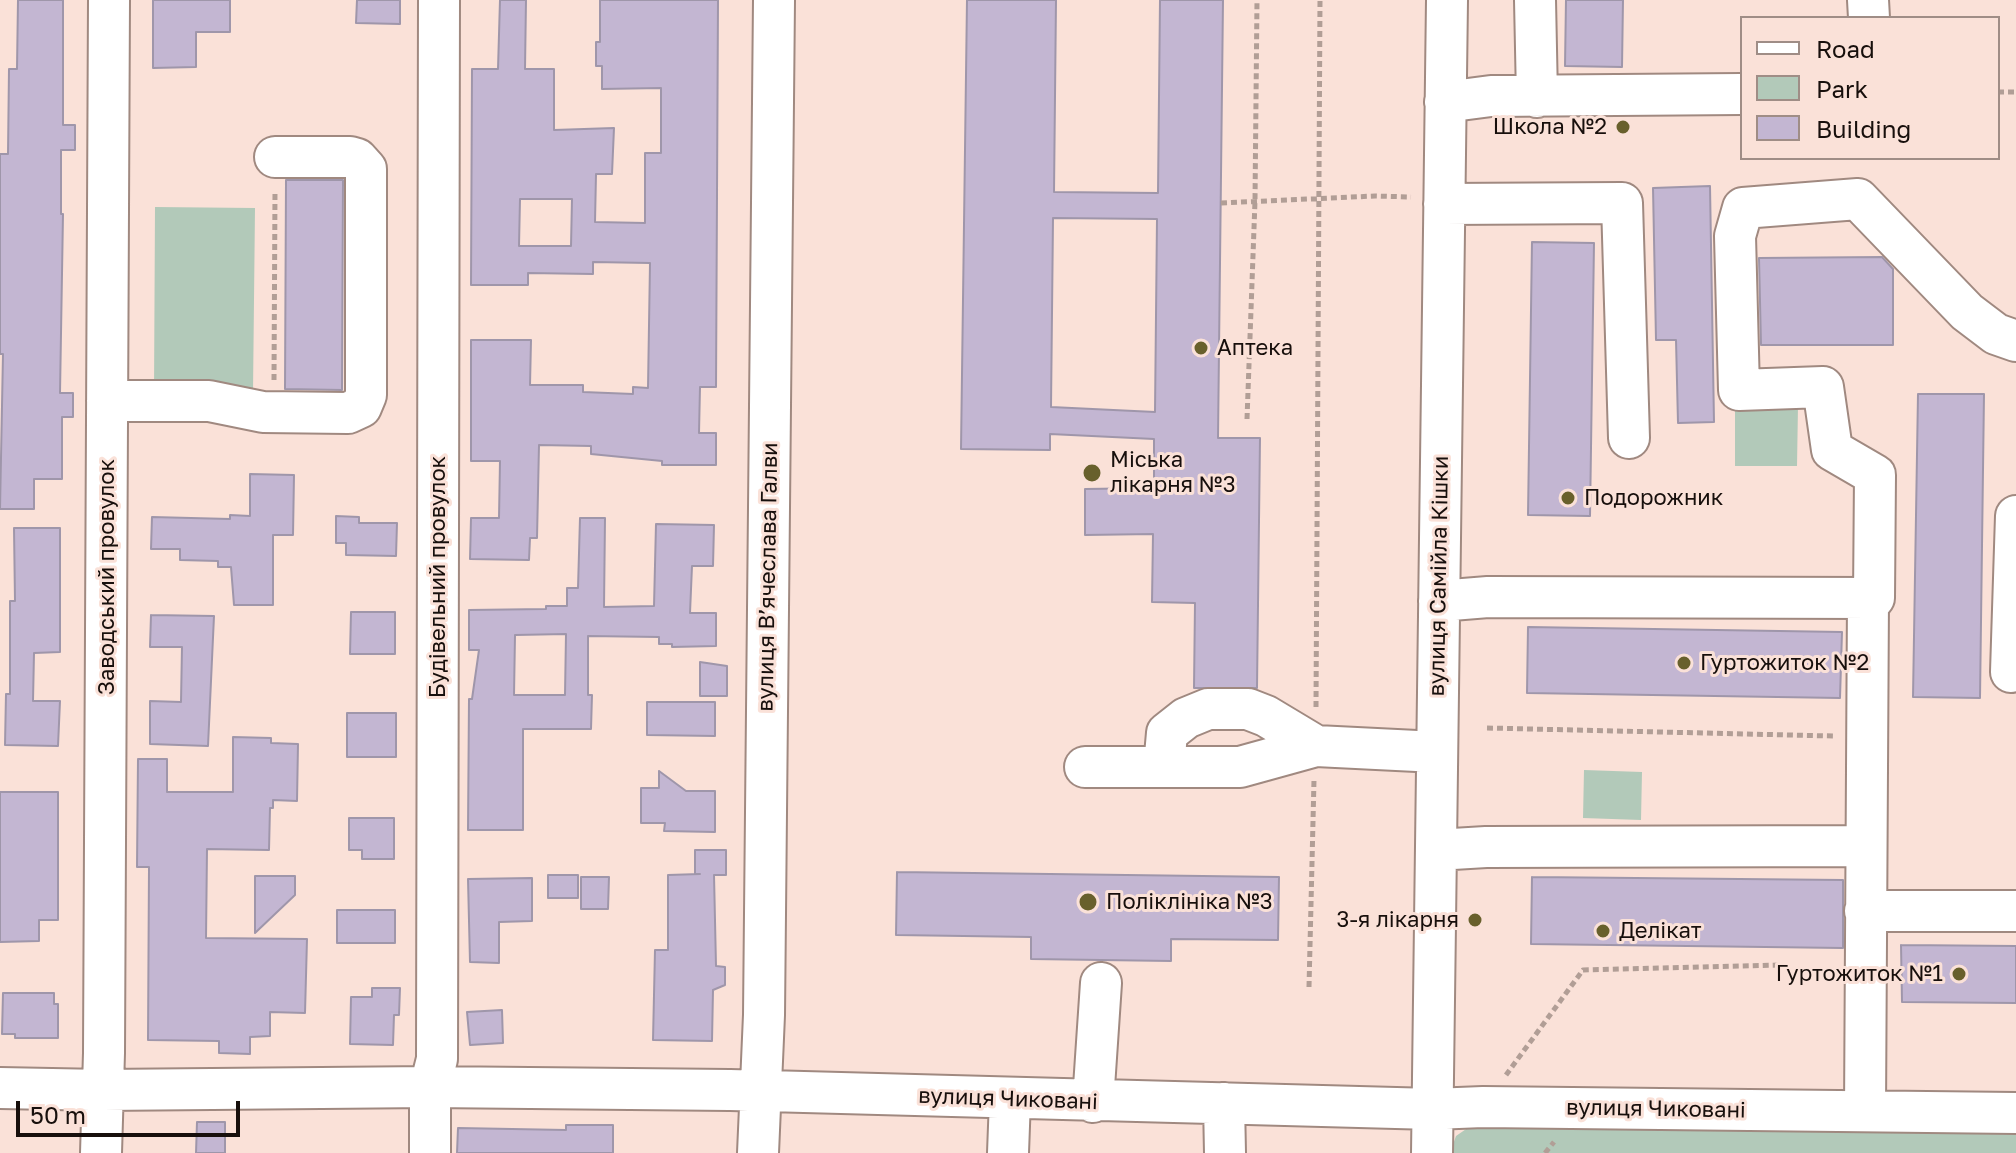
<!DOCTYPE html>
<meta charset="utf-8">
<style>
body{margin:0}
#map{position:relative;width:2016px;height:1153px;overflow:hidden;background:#fae1d8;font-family:"Golos Text",sans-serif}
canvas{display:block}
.legend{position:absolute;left:1740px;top:16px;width:260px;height:144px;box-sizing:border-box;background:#fae1d8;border:2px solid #9f8d86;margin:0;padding:10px 14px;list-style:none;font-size:24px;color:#170f0c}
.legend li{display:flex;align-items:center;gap:16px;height:40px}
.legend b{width:40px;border:2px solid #9f8d86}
.scale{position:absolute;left:16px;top:1101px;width:224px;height:36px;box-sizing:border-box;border:4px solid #170f0c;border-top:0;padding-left:10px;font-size:24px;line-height:28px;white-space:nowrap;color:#170f0c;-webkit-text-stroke:6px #fae1d8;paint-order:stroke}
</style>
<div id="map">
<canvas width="2016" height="1153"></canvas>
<ul class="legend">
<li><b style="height:10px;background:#fff"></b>Road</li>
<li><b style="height:22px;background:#b2c9b9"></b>Park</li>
<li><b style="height:22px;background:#c3b6d2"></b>Building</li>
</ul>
<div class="scale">50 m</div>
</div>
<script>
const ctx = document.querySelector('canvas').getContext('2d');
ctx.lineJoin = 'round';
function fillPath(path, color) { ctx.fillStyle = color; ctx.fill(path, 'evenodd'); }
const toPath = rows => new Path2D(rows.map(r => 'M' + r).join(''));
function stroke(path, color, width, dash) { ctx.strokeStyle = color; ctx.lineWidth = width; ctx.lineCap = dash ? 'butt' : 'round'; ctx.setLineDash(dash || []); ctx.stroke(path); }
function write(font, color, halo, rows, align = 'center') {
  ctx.font = font + ' "Golos Text",sans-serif'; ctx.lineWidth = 6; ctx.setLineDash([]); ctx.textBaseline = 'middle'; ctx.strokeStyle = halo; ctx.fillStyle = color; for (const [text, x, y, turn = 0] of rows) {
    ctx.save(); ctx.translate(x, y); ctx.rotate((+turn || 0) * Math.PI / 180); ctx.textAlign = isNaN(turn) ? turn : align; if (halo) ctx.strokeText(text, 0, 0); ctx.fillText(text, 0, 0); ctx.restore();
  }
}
fillPath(toPath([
 [155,207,255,208,253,392,154,392],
 [1735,405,1798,406,1797,466,1735,466],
 [1584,770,1642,772,1641,820,1583,818],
 [1472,1125,2016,1131,2016,1153,1450,1153,1456,1136]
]), '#b2c9b9');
const building = toPath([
 [18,0,63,0,63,125,75,125,75,150,61,150,61,214,63,214,60,393,73,393,73,417,62,417,62,479,34,479,34,509,0,509,3,354,0,354,0,154,8,154,9,69,17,69,18,0],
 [153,0,230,0,230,32,196,32,196,67,153,68,153,0],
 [357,0,400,0,400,24,356,23,357,0],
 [500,0,526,0,525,69,554,69,554,130,614,128,612,174,596,174,595,222,645,223,645,153,661,153,661,88,602,89,602,66,596,66,596,42,600,42,600,0,718,0,716,387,700,387,699,433,716,433,716,465,662,465,662,461,591,454,591,446,539,445,537,538,530,538,529,560,470,559,471,518,499,518,500,461,471,461,471,340,531,340,530,385,583,385,583,392,633,394,633,387,648,388,650,263,593,262,593,274,528,273,528,285,471,285,472,69,498,69,500,0],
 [520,199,572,199,571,246,519,246,520,199],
 [967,0,1056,0,1054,192,1158,193,1160,0,1223,0,1218,438,1260,438,1257,688,1194,688,1195,603,1152,602,1153,534,1085,535,1085,489,1154,488,1154,439,1050,434,1050,450,961,449,967,0],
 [1053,218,1157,219,1155,412,1051,407,1053,218],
 [1566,0,1623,0,1622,67,1565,66,1566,0],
 [286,180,343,180,342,390,285,389,286,180],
 [1710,186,1714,422,1678,423,1676,340,1656,340,1653,188,1710,186],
 [1532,242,1594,243,1590,516,1528,515,1532,242],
 [1882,257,1893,269,1893,345,1761,345,1759,258,1882,257],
 [1918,394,1984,394,1980,698,1913,697,1918,394],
 [250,474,294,475,293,535,273,535,273,605,234,605,231,567,218,567,218,561,180,560,180,549,151,549,152,517,230,519,230,515,250,516,250,474],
 [336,516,359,517,359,523,397,523,396,556,346,555,346,543,336,543,336,516],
 [580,518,605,518,604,607,654,606,656,524,714,525,713,566,692,566,690,613,716,613,716,646,672,647,672,644,659,644,659,637,588,636,588,695,592,695,591,729,523,729,523,830,468,830,469,699,472,699,479,650,469,650,469,610,546,609,546,606,567,606,567,588,578,588,580,518],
 [566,634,565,695,514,695,515,635,566,634],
 [14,528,60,528,60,652,34,653,33,701,60,701,58,746,5,745,6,694,10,694,10,601,15,601,14,528],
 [351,612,395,612,395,654,350,654,351,612],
 [151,615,214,616,208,746,150,744,150,701,181,702,182,647,150,647,151,615],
 [1528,627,1842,632,1840,698,1527,693,1528,627],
 [700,662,727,666,727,696,700,696,700,662],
 [647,702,715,702,715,736,647,735,647,702],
 [347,713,396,713,396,757,347,757,347,713],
 [233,737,271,738,271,743,298,744,297,801,273,800,273,808,270,808,269,850,207,849,206,938,307,939,305,1013,270,1012,270,1036,250,1037,250,1054,219,1053,219,1041,148,1040,149,867,137,867,138,759,167,759,167,792,233,792,233,737],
 [659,771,686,791,715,791,715,832,664,831,665,823,641,823,641,788,659,788,659,771],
 [0,792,58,792,58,920,39,920,39,941,0,942,0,792],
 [349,818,394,818,394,859,362,859,362,850,349,850,349,818],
 [695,850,726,850,726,875,714,875,716,966,725,967,725,985,713,990,712,1041,653,1040,655,950,668,950,668,875,700,874,695,874,695,850],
 [897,872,1279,877,1278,940,1171,939,1171,961,1031,959,1031,937,896,935,897,872],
 [548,875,578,875,578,898,548,898,548,875],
 [255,876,295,876,295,895,255,933,255,876],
 [581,877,609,877,608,909,581,909,581,877],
 [1532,877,1843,880,1843,948,1531,944,1532,877],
 [532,878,532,921,499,922,499,963,470,962,468,879,532,878],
 [337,910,395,910,395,943,337,943,337,910],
 [1901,945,2016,946,2016,1003,1902,1002,1901,945],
 [372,988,400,988,399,1015,394,1015,393,1045,350,1044,351,997,372,997,372,988],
 [3,993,54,993,54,1004,58,1004,58,1038,15,1038,15,1034,2,1034,3,993],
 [502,1010,503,1043,470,1045,467,1012,502,1010],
 [197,1122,225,1122,225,1153,196,1153,197,1122],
 [566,1125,613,1125,613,1153,457,1153,458,1128,566,1130,566,1125]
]);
fillPath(building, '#c3b6d2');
stroke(building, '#9f96aa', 2);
const minor = toPath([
 [1535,0,1537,97],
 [1868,0,1869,18],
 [1445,102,1491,96,1742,94],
 [1444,204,1622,203,1629,438],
 [107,401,209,401,263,412,348,413,361,407,366,395,366,169,357,159,350,157,275,157],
 [1439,601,1488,597,1874,598,1875,475,1832,450,1823,387,1739,390,1735,236,1743,208,1858,199,1967,312,1996,334,2016,341],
 [2011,672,2016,516],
 [1085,767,1240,767,1316,746,1437,752],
 [1164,767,1167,733,1186,718,1208,709,1248,709,1266,716,1316,746],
 [1436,850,1486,847,1866,846],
 [1865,911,2016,911],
 [0,1088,103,1090,430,1087,730,1090,1433,1109,1483,1107,2016,1113],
 [1093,1102,1101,983],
 [1224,1103,1225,1153],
 [1865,1111,1868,598],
 [101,1153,104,1053,109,0],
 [430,1153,430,1087,437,1059,439,0],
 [758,1153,764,1015,774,0],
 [1008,1153,1010,1099],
 [1432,1153,1447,0]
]);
stroke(minor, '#a08980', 44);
stroke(toPath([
 [1998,92,2016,92],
 [1221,203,1375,196,1411,197],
 [274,380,275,190],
 [1247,419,1255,201,1257,0],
 [1316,707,1320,0],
 [1487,728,1833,736],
 [1309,987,1314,780],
 [1506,1075,1583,970,1782,965],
 [1545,1153,1554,1142]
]), '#b19e96', 5, [6, 4]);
stroke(minor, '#fff', 40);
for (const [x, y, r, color] of [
 [1623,127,8,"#68602c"],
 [1201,348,8,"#68602c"],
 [1092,473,10,"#68602c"],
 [1568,498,8,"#68602c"],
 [1684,663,8,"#68602c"],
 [1088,902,10,"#68602c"],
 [1475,920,8,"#68602c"],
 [1603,931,8,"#68602c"],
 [1959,974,8,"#68602c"]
]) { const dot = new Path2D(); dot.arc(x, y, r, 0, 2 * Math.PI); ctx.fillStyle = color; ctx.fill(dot); stroke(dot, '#fae1d8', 3); }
write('22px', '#170f0c', '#fae1d8', [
 ["Школа №2",1607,127,"right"],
 ["Аптека",1217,348],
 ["Міська",1110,460],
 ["лікарня №3",1110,485],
 ["Подорожник",1584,498],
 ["Гуртожиток №2",1700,663],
 ["Поліклініка №3",1106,902],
 ["3-я лікарня",1459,920,"right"],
 ["Делікат",1619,931],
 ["Гуртожиток №1",1943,974,"right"]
], 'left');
write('22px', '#170f0c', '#fae1d8', [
 ["вулиця Самійла Кішки",1439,576,-89],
 ["Заводський провулок",107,577,-90],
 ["Будівельний провулок",438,577,-90],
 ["вулиця Вʼячеслава Галви",768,577,-89],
 ["вулиця Чиковані",1008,1099,2],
 ["вулиця Чиковані",1656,1109,1]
]);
</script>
